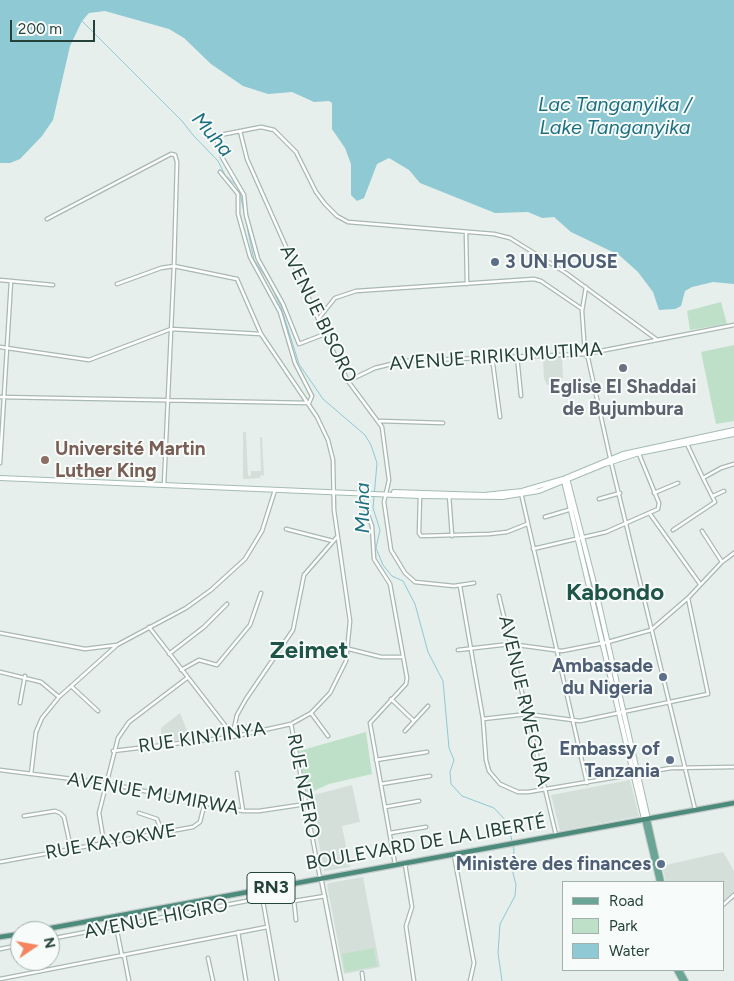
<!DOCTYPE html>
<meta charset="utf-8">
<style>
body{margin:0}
#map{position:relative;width:734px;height:981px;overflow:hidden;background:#e6efeb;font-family:Figtree,sans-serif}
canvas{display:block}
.legend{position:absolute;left:562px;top:881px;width:162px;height:90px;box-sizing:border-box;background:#f7fbf9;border:1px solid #a3b1ad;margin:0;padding:6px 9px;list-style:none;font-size:15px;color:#24423a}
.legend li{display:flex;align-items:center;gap:10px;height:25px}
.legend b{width:25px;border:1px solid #a3b1ad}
.north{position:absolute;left:10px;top:921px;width:50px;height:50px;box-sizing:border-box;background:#f7fbf9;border:1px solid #a3b1ad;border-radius:50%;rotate:78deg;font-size:14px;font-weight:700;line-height:20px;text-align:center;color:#24423a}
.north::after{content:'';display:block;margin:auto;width:18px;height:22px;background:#f4845f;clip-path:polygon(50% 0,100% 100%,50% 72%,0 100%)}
.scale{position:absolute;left:10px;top:20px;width:85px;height:22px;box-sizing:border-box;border:2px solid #24423a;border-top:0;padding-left:6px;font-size:15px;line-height:18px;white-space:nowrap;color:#24423a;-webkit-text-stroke:4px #f7fbf9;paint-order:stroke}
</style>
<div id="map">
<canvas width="734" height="981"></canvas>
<ul class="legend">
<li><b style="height:6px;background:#6aa596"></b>Road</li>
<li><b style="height:14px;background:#bfe0c8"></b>Park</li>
<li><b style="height:14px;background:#8ec9d4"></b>Water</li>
</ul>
<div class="north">N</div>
<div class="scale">200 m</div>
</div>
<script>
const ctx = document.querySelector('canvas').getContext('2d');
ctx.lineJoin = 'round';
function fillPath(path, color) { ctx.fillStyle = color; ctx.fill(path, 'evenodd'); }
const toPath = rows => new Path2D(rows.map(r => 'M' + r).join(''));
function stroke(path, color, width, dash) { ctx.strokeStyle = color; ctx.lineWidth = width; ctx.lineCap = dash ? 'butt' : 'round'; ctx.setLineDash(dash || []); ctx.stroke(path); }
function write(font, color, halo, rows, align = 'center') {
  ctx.font = font + ' Figtree,sans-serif'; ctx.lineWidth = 4; ctx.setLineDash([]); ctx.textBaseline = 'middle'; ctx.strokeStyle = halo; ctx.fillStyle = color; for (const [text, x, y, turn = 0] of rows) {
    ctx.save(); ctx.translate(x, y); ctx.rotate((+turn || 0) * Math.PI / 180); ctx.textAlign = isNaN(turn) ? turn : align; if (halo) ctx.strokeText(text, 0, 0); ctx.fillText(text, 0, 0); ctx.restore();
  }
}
fillPath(toPath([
 [562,357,563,377,558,384,547,385,544,379,543,358],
 [243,432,246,432,248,476,251,476,251,471,261,471,260,437,262,437,264,475,260,476,260,478,243,479],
 [180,713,187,730,189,739,162,742,161,728],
 [630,780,639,816,560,831,551,795],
 [352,785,360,822,342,826,350,867,324,871,310,796],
 [723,852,734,871,734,894,723,903,723,882,666,882,662,866],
 [363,877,380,967,344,974,327,885,329,883]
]), '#d4dfda');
fillPath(toPath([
 [721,302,727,324,690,330,687,311],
 [734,345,734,421,716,424,701,352],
 [366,732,372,774,329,784,307,794,299,751],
 [374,948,377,966,345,972,342,954]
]), '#bfe0c8');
fillPath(toPath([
 [0,0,734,0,734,284,713,282,692,287,685,291,681,306,675,309,659,310,653,292,638,272,619,255,571,232,554,217,542,218,528,212,495,213,420,183,409,170,389,158,377,164,364,198,357,201,351,195,351,164,345,148,332,129,332,103,329,101,314,102,292,92,268,94,243,86,211,64,184,38,169,29,105,11,89,13,82,21,70,46,53,120,42,136,20,159,10,163,0,163]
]), '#8ec9d4');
stroke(toPath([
 [82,21,182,121,193,135,218,161,225,175,239,188,254,260,269,282,281,307,299,364,323,399,365,435,371,445,377,463,373,508,380,530,376,548,383,565,392,576,403,581,415,604,428,652,443,681,449,748,454,760,450,772,451,784,462,796,494,808,508,823,514,850,512,869,516,885,515,896,500,924,498,953,502,981]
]), '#8ec9d4', 1);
const minor = toPath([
 [240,131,247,159,327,339,348,381,382,427,389,480,384,502,391,550,405,573,415,582,454,586,474,583],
 [220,172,238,194,238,214,250,257,280,312,295,363,312,396,309,403],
 [47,219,171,154,175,155,177,162,174,266,237,279,261,334,317,417,328,440,333,460,334,510,350,621,346,661,330,693,311,713,291,724,232,737,113,751],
 [466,233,467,284],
 [0,280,53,285],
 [117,284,161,268,174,266,164,485],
 [586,287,582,311,585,354,588,358,611,462,695,809],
 [319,318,335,298,356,291,534,279,541,281,582,309],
 [325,334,299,344,283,304,258,259,246,215,244,195,223,159,215,136,261,127,274,130,296,152,316,192,325,204,337,216,348,222,494,234,510,238,566,273,656,339],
 [0,347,89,360,171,329,261,334],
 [517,356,521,396],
 [492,357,500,417],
 [348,381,375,368,404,361,585,354,734,325],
 [0,397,309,403],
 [380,421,443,423],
 [687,444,703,478,721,468,734,464],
 [0,463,11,281],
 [521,493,587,783],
 [654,493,678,483],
 [360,494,372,526,374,559,390,584,407,678,406,684,370,723,395,864],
 [420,495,419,533,421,536,489,534,507,532,527,524],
 [449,495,452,536],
 [713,496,724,491],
 [599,499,620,493],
 [650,514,700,584],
 [545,517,575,508],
 [286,529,333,541],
 [673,530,715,502,703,478],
 [702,531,722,562],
 [533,549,606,532,658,509,659,503,639,454],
 [460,586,483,719,486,760,489,771,500,784,518,792,528,792,671,768,734,767],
 [499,596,556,835],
 [149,627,231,733],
 [0,633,85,649,117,645,186,608,211,590,245,559,262,531,275,490],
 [349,649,381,657,403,657],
 [458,650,510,644,562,651,608,642,651,630,688,598,722,562,734,553],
 [169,654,204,627,227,604],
 [181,670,199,660,217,665,250,625,261,593],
 [0,672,41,682,59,697],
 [71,686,98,711],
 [391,699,414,721],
 [20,703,25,676],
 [311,713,328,736],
 [483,719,527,714,580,721,708,694,688,598],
 [291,724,320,878],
 [405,731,428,706],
 [232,737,237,715,246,699,293,630,304,575,337,537],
 [376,760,427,752],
 [0,770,105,783,243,811,259,811,306,804],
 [237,773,243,811],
 [31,774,36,732,42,718,59,697,116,646],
 [381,784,430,776],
 [385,807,419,801],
 [139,813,157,819,162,832],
 [24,816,55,811,60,813,64,817,71,849],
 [390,833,426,827],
 [104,843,99,813,118,738,129,722,187,678],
 [454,855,474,963,470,981],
 [0,862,193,827,200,822,205,802],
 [405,864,412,907,406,926,414,981],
 [261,890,277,981],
 [723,905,734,895],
 [296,920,294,901,325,896],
 [116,926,122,956],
 [238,932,246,981],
 [50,939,262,898],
 [0,949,20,945],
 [124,955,129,981],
 [208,958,213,981],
 [362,973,363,981],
 [0,979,267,927]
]);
const tertiary = toPath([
 [321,878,341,981]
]);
const secondary = toPath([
 [0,478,420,496,502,497,539,491,605,464,639,453,734,434],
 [567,478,595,587,648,819],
 [564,481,644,819],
 [394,492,484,495,522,491,563,479,623,454,734,430]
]);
const primary = toPath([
 [644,819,659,882],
 [648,819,662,882],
 [676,970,682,981],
 [680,970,686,981]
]);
const trunk = toPath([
 [35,931,734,803],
 [0,937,20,934]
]);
stroke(minor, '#a8b8b2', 5);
stroke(tertiary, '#a8b8b2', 5.5);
stroke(secondary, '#a4bbb3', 6);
stroke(primary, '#c2cac8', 6);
stroke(trunk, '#c2cac8', 7);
stroke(minor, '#fff', 2.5);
stroke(tertiary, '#fff', 3);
stroke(secondary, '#fff', 4);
stroke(primary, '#6aa596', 4);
stroke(trunk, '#4c8a7c', 4.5);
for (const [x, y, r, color] of [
 [495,262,5,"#5c6f8a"],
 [623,368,5,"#6b7280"],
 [45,460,5,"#8d6e63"],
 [663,677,5,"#5c6f8a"],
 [670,760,5,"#5c6f8a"],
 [661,864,5,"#5c6f8a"]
]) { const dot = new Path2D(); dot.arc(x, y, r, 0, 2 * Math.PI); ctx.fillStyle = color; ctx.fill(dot); stroke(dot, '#f7fbf9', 2); }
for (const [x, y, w] of [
 [271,888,48]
]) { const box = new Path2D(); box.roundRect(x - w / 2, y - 15.5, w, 31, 4); ctx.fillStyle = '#f7fbf9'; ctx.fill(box); stroke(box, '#24423a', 1); }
write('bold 18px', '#24423a', null, [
 ["RN3",271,888]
]);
write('bold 19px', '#4e5e75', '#f7fbf9', [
 ["3 UN HOUSE",505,262,"left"],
 ["Ambassade",653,666],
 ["du Nigeria",653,688],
 ["Embassy of",660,749],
 ["Tanzania",660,771],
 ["Ministère des finances",651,864]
], 'right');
write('19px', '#24423a', '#f7fbf9', [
 ["AVENUE BISORO",318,314,64],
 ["AVENUE RIRIKUMUTIMA",496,357,-4],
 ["AVENUE RWEGURA",524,701,77],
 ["RUE KINYINYA",202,738,-8],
 ["RUE NZERO",303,786,79],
 ["AVENUE MUMIRWA",153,794,10],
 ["RUE KAYOKWE",111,842,-10],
 ["BOULEVARD DE LA LIBERTÉ",426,843,-10],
 ["AVENUE HIGIRO",156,919,-11]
]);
write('bold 19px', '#5b616d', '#f7fbf9', [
 ["Eglise El Shaddai",623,387],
 ["de Bujumbura",623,409]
]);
write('bold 19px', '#785e54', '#f7fbf9', [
 ["Université Martin",55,449],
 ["Luther King",55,471]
], 'left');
write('italic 20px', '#1c6f80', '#f7fbf9', [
 ["Lac Tanganyika /",615,105],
 ["Lake Tanganyika",615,128],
 ["Muha",212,135,49],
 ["Muha",363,508,-90]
]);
write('bold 24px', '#1f5548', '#f7fbf9', [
 ["Kabondo",615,593],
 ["Zeimet",309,651]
]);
</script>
